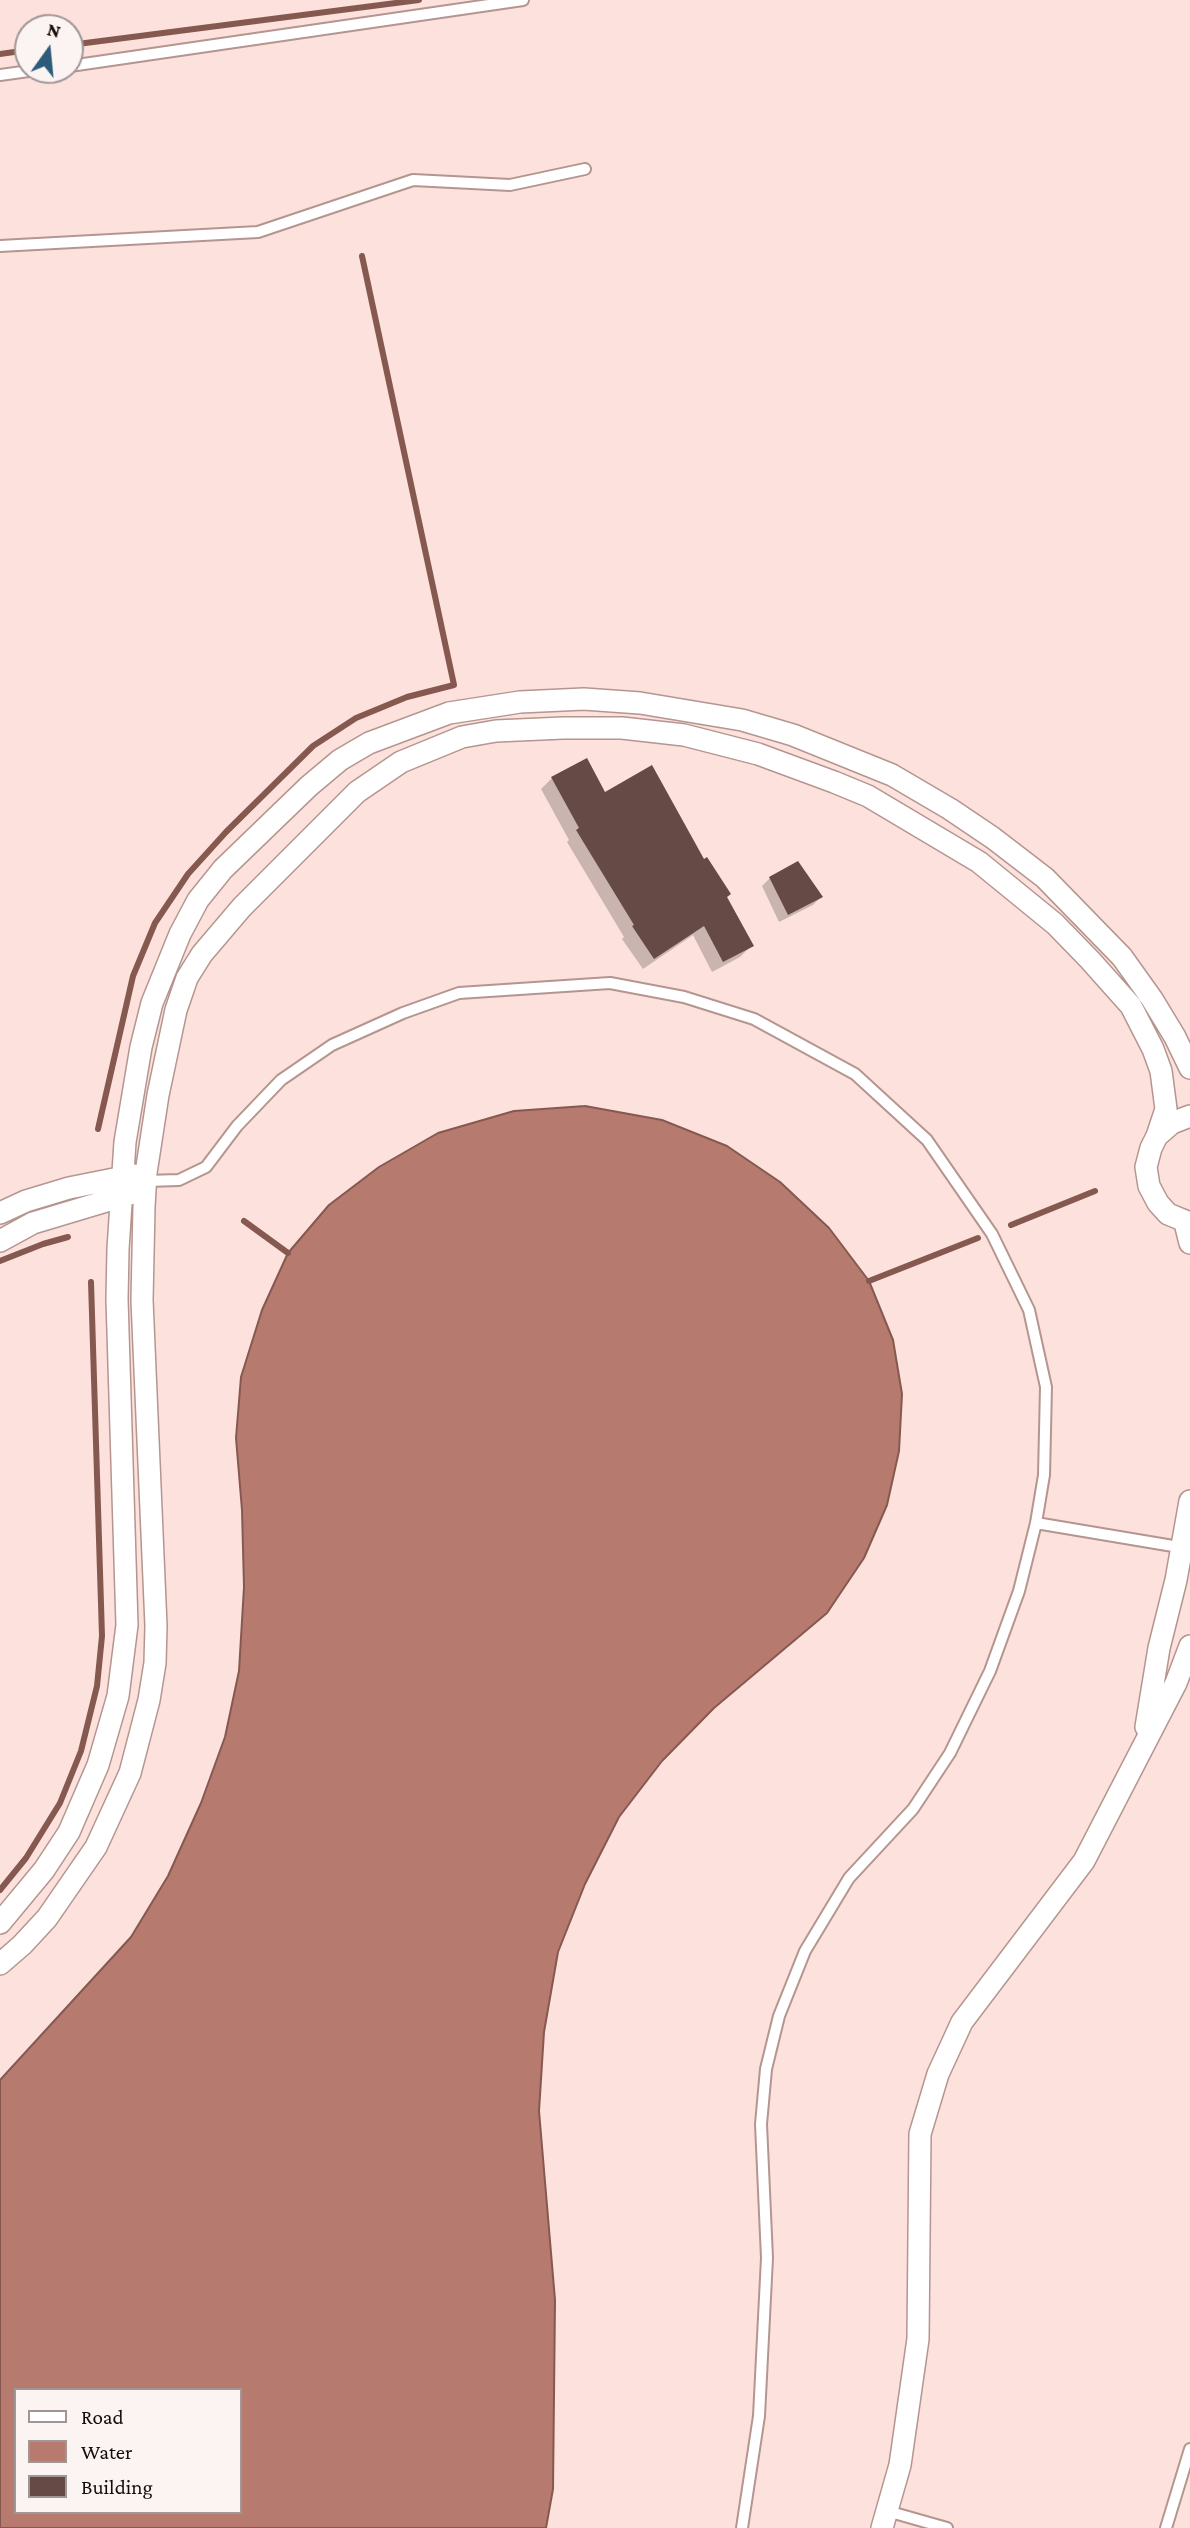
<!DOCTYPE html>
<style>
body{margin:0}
#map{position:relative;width:1190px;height:2528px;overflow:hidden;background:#fde1dc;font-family:"Crimson Pro",serif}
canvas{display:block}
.legend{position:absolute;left:14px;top:2388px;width:228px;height:126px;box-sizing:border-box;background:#fbf4f2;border:2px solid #9f9795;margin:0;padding:9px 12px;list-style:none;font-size:21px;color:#160b09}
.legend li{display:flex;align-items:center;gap:14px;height:35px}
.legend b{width:35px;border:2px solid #9f9795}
.north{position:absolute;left:14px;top:14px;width:70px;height:70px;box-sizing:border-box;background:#fbf4f2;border:2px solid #9f9795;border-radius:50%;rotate:15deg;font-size:19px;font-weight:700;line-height:28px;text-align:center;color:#160b09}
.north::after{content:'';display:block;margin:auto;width:24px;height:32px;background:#2d5c7b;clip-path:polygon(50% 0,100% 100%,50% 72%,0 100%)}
</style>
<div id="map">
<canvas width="1190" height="2528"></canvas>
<ul class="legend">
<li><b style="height:9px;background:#fff"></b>Road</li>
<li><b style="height:19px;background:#b67a6f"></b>Water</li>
<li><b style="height:19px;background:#654a45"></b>Building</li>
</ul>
<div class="north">N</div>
</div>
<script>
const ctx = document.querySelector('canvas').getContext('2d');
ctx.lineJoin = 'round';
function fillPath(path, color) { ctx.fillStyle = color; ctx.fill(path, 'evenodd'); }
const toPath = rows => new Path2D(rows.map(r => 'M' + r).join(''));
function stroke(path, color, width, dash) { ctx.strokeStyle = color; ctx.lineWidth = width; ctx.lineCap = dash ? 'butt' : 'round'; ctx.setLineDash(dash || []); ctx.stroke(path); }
const water = toPath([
 [585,1106,662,1120,727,1146,780,1182,829,1228,869,1281,893,1340,902,1394,899,1451,887,1505,864,1558,827,1613,714,1708,662,1761,619,1817,585,1884,558,1952,544,2032,539,2111,555,2300,553,2489,546,2528,0,2528,0,2080,131,1937,168,1876,201,1803,225,1737,239,1671,244,1587,242,1510,236,1438,241,1377,262,1310,288,1253,329,1205,379,1167,438,1133,514,1111,585,1106],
 [16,2390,240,2390,240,2512,16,2512,16,2390]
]);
fillPath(water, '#b67a6f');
stroke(water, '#865950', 2);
fillPath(toPath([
 [552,778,604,794,726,898,751,946,740,957,712,972,693,935,643,969,622,939,624,937,567,842,569,840,541,789],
 [770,878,821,897,813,905,779,922,762,886]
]), '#0003');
stroke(toPath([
 [70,45,419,0],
 [0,54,28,50],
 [98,1129,133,976,155,923,188,874,226,832,313,746,356,718,407,697,454,685,362,256],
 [244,1221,288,1253],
 [1011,1225,1095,1191],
 [0,1261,43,1244,68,1237],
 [869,1281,978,1238],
 [0,1890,26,1858,60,1803,81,1751,97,1686,102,1636,91,1282]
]), '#865950', 6);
fillPath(toPath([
 [587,758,605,792,652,765,704,859,707,857,731,894,727,897,754,946,723,962,704,926,654,959,632,926,634,925,576,830,579,828,551,777],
 [798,861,823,897,788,915,769,877]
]), '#654a45');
const service = toPath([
 [70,66,523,0],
 [0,75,36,70],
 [0,246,258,232,413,180,510,185,585,169],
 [146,1181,179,1180,206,1167,237,1126,281,1080,332,1045,403,1013,459,993,610,983,684,997,754,1019,855,1074,927,1140,992,1234,1029,1310,1046,1387,1044,1475,1036,1523,1019,1591,990,1671,950,1753,913,1809,849,1878,805,1951,779,2016,766,2069,761,2124,767,2258,759,2416,742,2528],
 [1036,1523,1185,1548],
 [887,2511,947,2528],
 [1166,2528,1190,2449]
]);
const minor = toPath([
 [1190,1116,1172,1123,1157,1136,1151,1148,1146,1167,1149,1186,1158,1203,1168,1214,1190,1223],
 [0,1213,26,1201,69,1188,134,1175],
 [1185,1223,1190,1243],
 [0,1241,33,1223,133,1193],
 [1146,1727,1159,1648,1176,1580,1190,1501],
 [0,1923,44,1870,69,1832,98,1765,118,1696,127,1625,117,1299,118,1249,125,1142,141,1047,152,1003,180,934,198,900,223,869,309,786,340,760,369,743,449,713,520,702,584,699,640,703,742,720,793,735,892,775,950,809,993,838,1045,878,1122,957,1152,999,1175,1037,1190,1068],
 [0,1964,22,1945,47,1918,96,1847,130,1773,149,1700,155,1663,156,1626,142,1300,144,1207,146,1173,158,1095,176,1010,187,978,202,954,242,907,357,792,401,762,462,737,496,731,563,728,622,728,684,735,758,754,834,782,868,796,979,862,1055,924,1090,960,1131,1006,1153,1049,1161,1071,1166,1109,1157,1136],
 [882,2528,900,2465,918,2339,920,2134,938,2074,962,2022,1084,1861,1176,1683,1190,1646]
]);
stroke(service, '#b5958f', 14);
stroke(minor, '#b5958f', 24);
stroke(service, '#fff', 10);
stroke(minor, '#fff', 21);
</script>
